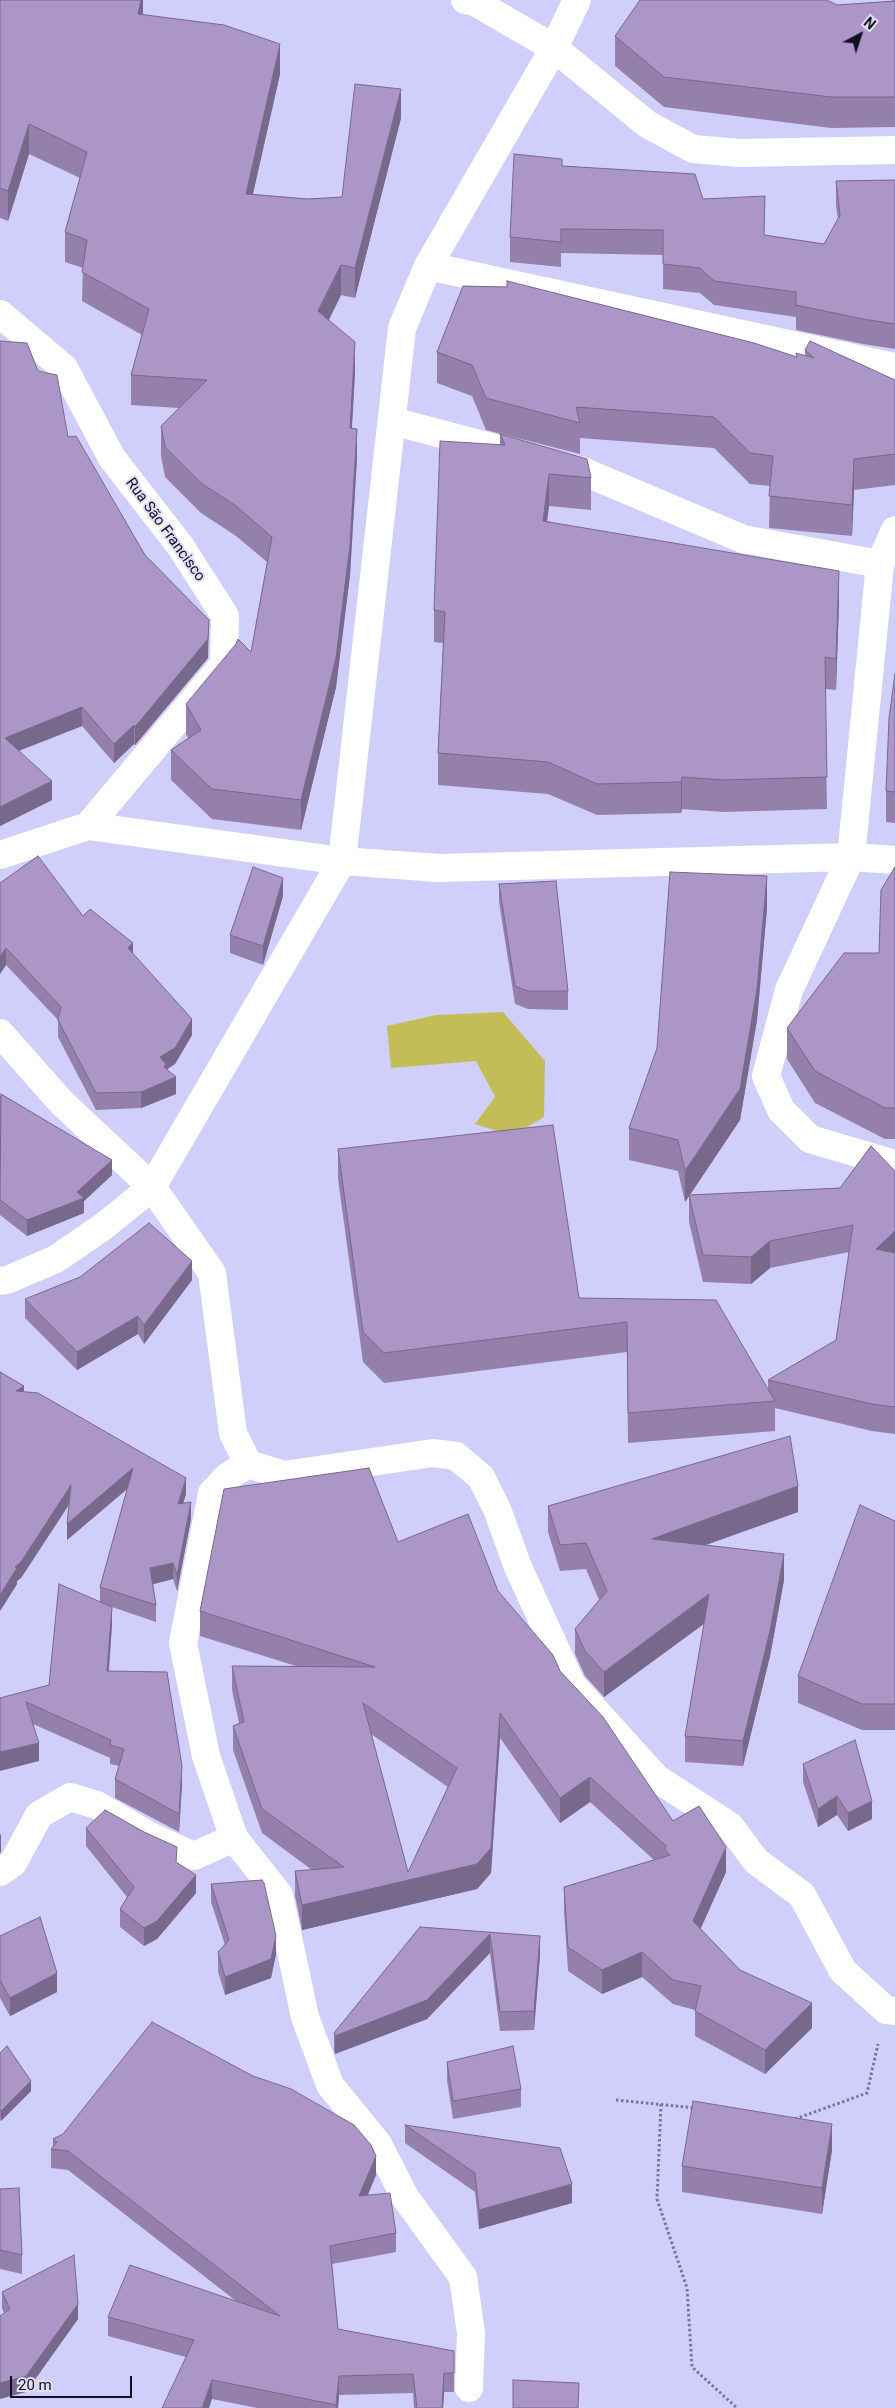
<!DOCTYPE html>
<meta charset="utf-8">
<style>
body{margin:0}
#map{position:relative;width:895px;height:2408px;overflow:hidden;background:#d0cffc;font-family:Roboto,sans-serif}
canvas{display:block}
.north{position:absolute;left:835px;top:10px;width:50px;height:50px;-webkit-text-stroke:4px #dfdff5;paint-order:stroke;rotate:40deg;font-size:14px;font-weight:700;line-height:20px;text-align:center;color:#110f22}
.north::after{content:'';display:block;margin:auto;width:18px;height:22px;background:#110f22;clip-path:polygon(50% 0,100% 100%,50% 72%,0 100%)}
.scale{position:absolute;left:10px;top:2376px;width:122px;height:22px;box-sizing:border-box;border:2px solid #110f22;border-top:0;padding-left:6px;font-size:15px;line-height:18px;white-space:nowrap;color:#110f22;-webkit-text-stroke:4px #dfdff5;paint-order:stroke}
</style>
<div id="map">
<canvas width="895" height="2408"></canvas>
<div class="north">N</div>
<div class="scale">20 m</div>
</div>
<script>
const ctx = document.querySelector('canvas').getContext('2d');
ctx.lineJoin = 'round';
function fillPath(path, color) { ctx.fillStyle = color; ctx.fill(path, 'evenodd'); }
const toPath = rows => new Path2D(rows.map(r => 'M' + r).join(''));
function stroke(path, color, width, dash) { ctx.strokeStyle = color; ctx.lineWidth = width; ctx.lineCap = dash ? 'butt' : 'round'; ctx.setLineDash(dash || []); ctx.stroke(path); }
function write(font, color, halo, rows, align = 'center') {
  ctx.font = font + ' Roboto,sans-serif'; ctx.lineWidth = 4; ctx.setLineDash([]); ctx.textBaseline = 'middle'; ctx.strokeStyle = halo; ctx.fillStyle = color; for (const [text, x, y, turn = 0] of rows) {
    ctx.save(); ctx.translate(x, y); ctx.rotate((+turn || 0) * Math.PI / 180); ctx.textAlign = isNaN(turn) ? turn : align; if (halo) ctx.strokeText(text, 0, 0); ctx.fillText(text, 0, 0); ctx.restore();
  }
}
fillPath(toPath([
 [503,1012,545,1061,544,1117,512,1136,475,1124,495,1097,476,1061,391,1068,387,1026,436,1015]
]), '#c3bd57');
stroke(toPath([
 [616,2100,695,2108],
 [661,2104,657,2199,687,2288,692,2367,737,2408],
 [795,2119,867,2093,878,2044]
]), '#777697', 3, [2.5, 2.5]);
stroke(toPath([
 [465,0,473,1,554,48,647,124,693,149,740,153,895,150],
 [428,266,895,367],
 [0,314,64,368,112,458,181,547,225,616,224,664,88,826],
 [392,421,514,453],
 [555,464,582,471,743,539,880,564],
 [895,530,880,564,851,857,789,990,766,1076,781,1110,810,1139,895,1164],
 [0,855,88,826,342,861,438,868,851,857,895,860],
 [0,1033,62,1103,152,1187,212,1273,233,1433,248,1464,284,1475,433,1453,456,1456,481,1477,497,1509,518,1567,572,1685,656,1778,730,1826,756,1861,802,1895,843,1971,886,2010,895,2011],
 [0,1281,7,1280,56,1259,104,1226,152,1187,342,861,402,328,428,266,554,48,577,0],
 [248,1464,227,1477,212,1493,183,1643,206,1756,234,1838,279,1895,305,2017,330,2085,378,2144,405,2197,463,2277,471,2333,469,2388],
 [0,1872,13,1863,39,1815,70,1797,97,1805,152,1837,194,1856,234,1838]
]), '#fff', 28);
fillPath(toPath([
 [0,0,143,0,143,14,280,74,253,194,308,199,342,197,401,118,355,298,341,295,329,320,355,372,352,428,357,458,350,575,336,687,301,830,212,819,171,780,171,750,188,738,186,734,186,704,251,652,267,562,236,536,201,513,165,477,161,456,161,426,179,408,131,405,131,375,142,335,82,301,83,268,65,262,65,232,80,178,29,154,8,221,0,218],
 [892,0,895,0,895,127,831,128,664,107,615,66,615,36,837,5,892,1],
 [562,166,703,199,764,235,824,244,838,219,836,206,836,181,895,180,895,349,863,344,796,330,796,317,714,305,700,293,663,289,663,255,561,253,561,267,510,262,510,237],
 [0,341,38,371,68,437,145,555,208,658,135,745,134,744,114,763,82,726,19,751,52,800,0,826],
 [805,350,895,380,895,485,854,490,852,536,769,528,770,486,750,484,714,448,580,438,580,454,486,430,472,396,437,383,437,352,797,357,805,356],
 [500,434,591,478,591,510,549,506,547,521,839,602,836,690,825,689,827,809,724,812,682,809,681,813,597,815,548,794,438,785,438,753,443,643,434,642,434,610,500,445],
 [895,674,895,823,886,822,886,791],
 [895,867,895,1139,885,1139,815,1103,787,1059,787,1028,879,953],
 [0,883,83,916,133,954,192,1035,175,1064,167,1069,176,1094,141,1108,96,1110,58,1037,58,1020,6,965,0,974],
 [499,884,568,991,568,1010,528,1009,515,1004,499,902],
 [283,896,263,965,230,953,230,935],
 [767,908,757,1020,740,1120,690,1195,840,1188,895,1171,895,1434,872,1431,775,1408,775,1431,628,1443,627,1352,384,1383,363,1362,338,1179,338,1149,579,1298,768,1389,768,1380,836,1340,849,1252,770,1268,751,1284,703,1282,689,1222,689,1196,685,1202,678,1171,629,1160,629,1128],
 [0,1095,112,1175,84,1201,84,1213,27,1236,0,1215],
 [192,1280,144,1344,138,1334,77,1370,25,1318,25,1299],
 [24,1392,186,1494,183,1503,191,1519,177,1591,173,1579,153,1584,156,1605,156,1622,112,1607,112,1625,109,1671,182,1784,179,1832,115,1798,115,1779,119,1766,110,1764,110,1758,33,1724,39,1761,0,1698,49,1685,100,1602,100,1587,127,1489,67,1540,69,1505,21,1578,17,1581,17,1584,0,1611],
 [548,1506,798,1512,706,1545,784,1580,770,1656,743,1766,685,1762,685,1736,704,1624,604,1697,585,1676,575,1654,575,1629,599,1600,586,1569,560,1571,548,1532],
 [895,1521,895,1730,862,1730,798,1703,798,1676],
 [398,1542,498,1591,560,1671,673,1821,726,1872,700,1929,740,1970,812,2028,765,2074,695,2036,695,2010,673,2004,642,1977,602,1994,568,1971,564,1911,564,1887,654,1860,590,1802,560,1823,500,1738,491,1873,477,1889,302,1930,295,1896,295,1871,312,1870,262,1833,233,1750,233,1726,239,1723,232,1690,232,1666,296,1666,200,1636,200,1611],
 [371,1734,448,1787,408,1872],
 [803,1764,872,1819,848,1831,837,1815,818,1827,803,1782],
 [86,1828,177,1863,196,1893,157,1939,144,1946,120,1927,120,1909,127,1897,86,1846],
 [211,1884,276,1954,271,1978,225,1995,218,1971,218,1952,225,1945,211,1902],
 [420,1927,540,1936,540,1955,534,2030,500,2031,490,1953,427,2019,335,2054,334,2051,334,2033],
 [0,1936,57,1992,10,2016,0,1998],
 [0,2053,31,2091,1,2121,0,2119],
 [447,2062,521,2089,521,2107,453,2119,447,2080],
 [405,2125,572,2203,479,2229,475,2192,405,2143],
 [53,2139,376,2175,368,2195,396,2233,396,2252,332,2264,338,2329,454,2351,454,2392,444,2392,443,2408,414,2408,413,2393,339,2395,338,2408,257,2408,212,2399,186,2357,108,2336,108,2317,236,2301,68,2170,51,2168,51,2149,53,2147],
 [832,2150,822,2214,682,2192,682,2166],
 [0,2189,22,2255,22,2274,0,2269],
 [2,2292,78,2319,26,2392,4,2313,2,2308]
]), '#9480ab');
fillPath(toPath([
 [141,0,143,0,143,16,138,14],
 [280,44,280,74,246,224,246,194],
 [401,89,401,118,355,298,355,268],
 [29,124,29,154,8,221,8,191],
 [341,265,341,295,318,341,318,311],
 [355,342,355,372,350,457,350,428],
 [357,429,357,458,350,575,336,687,301,830,301,800],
 [854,459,854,490,852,536,852,505],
 [549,474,549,506,543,552,543,521],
 [839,571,839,602,836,690,836,659],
 [209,620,208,658,135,745,135,727],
 [82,707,82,726,5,756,5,738],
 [134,725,134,744,114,763,114,744],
 [682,777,682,809,681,813,681,782],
 [52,781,52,800,0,826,0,807],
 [767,876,767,908,757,1020,740,1120,685,1202,685,1171],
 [283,878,283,896,263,965,263,946],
 [133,943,133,959,128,948],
 [6,948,6,965,0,974,0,957],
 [192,1019,192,1035,175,1064,166,1070,176,1077,176,1094,141,1108,141,1092,160,1057],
 [112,1160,112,1175,84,1201,84,1213,27,1236,27,1220,77,1192],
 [895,1231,895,1258,876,1249],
 [770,1241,770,1268,751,1284,751,1257],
 [192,1261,192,1280,144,1344,144,1325],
 [138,1316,138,1334,77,1370,77,1352],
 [24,1386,24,1402,16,1391],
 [133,1468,133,1484,67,1540,67,1524],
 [186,1478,186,1494,178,1520,178,1504],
 [71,1485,71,1501,21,1578,17,1581,17,1584,0,1611,0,1595,15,1567],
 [798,1486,798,1512,652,1564,652,1539],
 [191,1502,191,1519,177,1591,177,1575],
 [784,1554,784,1580,770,1656,743,1766,743,1741],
 [173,1563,173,1579,150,1585,150,1568],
 [709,1594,709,1620,604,1697,604,1672],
 [112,1607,112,1625,107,1690,107,1671],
 [500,1713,500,1738,491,1873,477,1889,302,1930,302,1905,477,1864],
 [39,1743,39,1761,0,1771,0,1752],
 [182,1766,182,1784,179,1832,179,1814],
 [590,1777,590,1802,560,1823,560,1798],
 [837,1796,837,1815,818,1827,818,1809],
 [872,1801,872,1819,848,1831,848,1813],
 [1,1834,1,1852,0,1853,0,1835],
 [726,1847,726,1872,693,1946,693,1921],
 [196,1875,196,1893,157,1939,144,1946,144,1928],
 [490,1934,490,1953,427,2019,335,2054,335,2036],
 [276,1936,276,1954,271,1978,225,1995,225,1977],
 [540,1936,540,1955,534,2030,534,2011],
 [642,1952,642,1977,602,1994,602,1970],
 [57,1973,57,1992,10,2016,10,1998],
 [812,2003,812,2028,765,2074,765,2050],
 [31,2081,31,2091,1,2121,1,2111],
 [832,2124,832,2150,822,2214,822,2188],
 [376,2156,376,2175,359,2215,359,2196],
 [572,2184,572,2203,479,2229,479,2210],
 [78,2304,78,2319,26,2392,0,2399,0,2383],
 [444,2373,444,2392,443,2408,442,2408],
 [339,2376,339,2395,338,2408,336,2408],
 [212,2380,212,2399,209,2408,202,2408]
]), '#78688b');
const building = toPath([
 [0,0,141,0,138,14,224,25,280,44,246,194,308,199,342,197,355,84,401,89,355,268,341,265,318,311,355,342,350,428,357,429,350,545,336,658,301,800,212,789,171,750,201,730,186,704,236,644,238,639,251,652,272,537,236,506,201,483,165,447,161,426,207,380,131,375,149,309,82,272,87,240,65,232,87,152,29,124,8,191,0,188,0,0],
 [640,0,827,0,837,5,895,1,895,97,831,97,664,77,615,36,640,0],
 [514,154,562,159,562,166,695,174,703,199,765,196,764,235,824,244,840,215,836,181,895,180,895,324,863,319,796,305,796,292,714,281,700,268,663,264,663,230,561,229,561,242,510,237,514,154],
 [507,281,754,343,797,357,796,353,814,358,805,350,810,341,895,380,895,454,854,459,852,505,769,496,773,456,750,453,714,417,576,407,580,423,486,398,472,365,437,352,463,286,507,287,507,281],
 [0,341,27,343,38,371,57,375,68,437,76,436,145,555,209,620,208,639,135,727,134,725,114,744,82,707,5,738,52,781,0,807,0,341],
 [500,434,587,459,591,478,549,474,543,521,839,571,836,659,825,657,827,777,724,780,682,777,681,782,597,784,548,762,438,753,445,612,434,610,440,441,505,445,500,434],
 [895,674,895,792,886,791,889,718,895,674],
 [38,856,83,916,90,909,133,943,128,948,192,1019,175,1048,160,1057,166,1064,164,1067,176,1077,141,1092,96,1093,58,1020,61,1007,6,948,0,957,0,883,38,856],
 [253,867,283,878,263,946,230,935,253,867],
 [895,867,895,1108,885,1108,815,1071,787,1028,844,953,879,953,881,890,895,867],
 [670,872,767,876,757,989,740,1089,685,1171,678,1140,629,1128,657,1048,670,872],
 [556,881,568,991,528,991,515,986,499,884,556,881],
 [1,1094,112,1160,77,1192,84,1198,27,1220,0,1200,1,1094],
 [553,1125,579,1298,716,1300,775,1401,628,1413,627,1322,384,1353,363,1332,338,1149,553,1125],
 [871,1146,895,1171,895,1231,876,1249,895,1253,895,1407,872,1404,768,1380,836,1340,853,1225,770,1241,751,1257,703,1255,689,1195,840,1188,871,1146],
 [149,1223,192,1261,144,1325,138,1316,77,1352,25,1299,80,1277,149,1223],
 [0,1372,24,1386,16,1391,38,1393,186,1478,178,1504,191,1502,177,1575,173,1563,150,1568,156,1605,100,1587,133,1468,67,1524,71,1485,21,1562,15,1567,17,1568,0,1595,0,1372],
 [790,1436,798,1486,652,1539,784,1554,770,1631,743,1741,685,1736,709,1594,604,1672,585,1651,575,1629,607,1591,586,1543,560,1545,548,1506,790,1436],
 [369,1468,398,1542,468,1514,498,1591,553,1655,560,1671,603,1717,673,1821,699,1806,726,1847,693,1921,740,1970,812,2003,765,2050,695,2011,701,1986,673,1980,642,1952,602,1970,568,1947,564,1887,670,1855,665,1850,666,1846,590,1777,560,1798,500,1713,491,1848,477,1864,302,1905,295,1871,344,1867,262,1809,233,1726,244,1722,232,1666,375,1667,200,1611,224,1489,369,1468],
 [363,1703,457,1768,408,1872,363,1703],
 [860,1505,895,1521,895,1704,862,1704,798,1676,860,1505],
 [59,1584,112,1607,107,1671,167,1672,182,1766,179,1814,115,1779,124,1749,110,1745,111,1740,26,1702,39,1743,0,1752,0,1698,49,1685,59,1584],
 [855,1740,872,1801,848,1813,837,1796,818,1809,803,1764,855,1740],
 [105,1810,144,1832,177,1847,176,1862,196,1875,157,1921,144,1928,120,1909,134,1887,86,1828,105,1810],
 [262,1880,264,1883,276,1936,271,1959,225,1977,218,1952,229,1940,211,1884,262,1880],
 [40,1917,57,1973,10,1998,0,1980,0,1936,40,1917],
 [420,1927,540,1936,534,2011,500,2012,490,1934,427,2000,335,2036,334,2033,420,1927],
 [152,2022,253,2076,291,2089,354,2125,371,2145,376,2156,359,2196,390,2193,396,2233,330,2246,338,2329,454,2351,454,2373,444,2373,442,2408,417,2408,413,2374,339,2376,336,2405,212,2380,202,2408,162,2408,194,2340,108,2317,130,2265,280,2316,68,2151,51,2149,57,2142,53,2139,63,2134,152,2022],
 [7,2046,31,2081,1,2111,0,2110,0,2053,7,2046],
 [513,2046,521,2089,453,2101,447,2062,513,2046],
 [693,2101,832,2124,822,2188,682,2166,693,2101],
 [405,2125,560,2148,572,2184,479,2210,475,2173,405,2125],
 [19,2188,22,2255,0,2250,0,2189,19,2188],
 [74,2255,78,2304,26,2376,0,2383,0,2316,10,2309,2,2292,74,2255],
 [513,2380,579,2383,578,2408,513,2408,513,2380]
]);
fillPath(building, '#ac95c7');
stroke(building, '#78688b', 1);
write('15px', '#110f22', '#dfdff5', [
 ["Rua São Francisco",165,530,54]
]);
</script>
